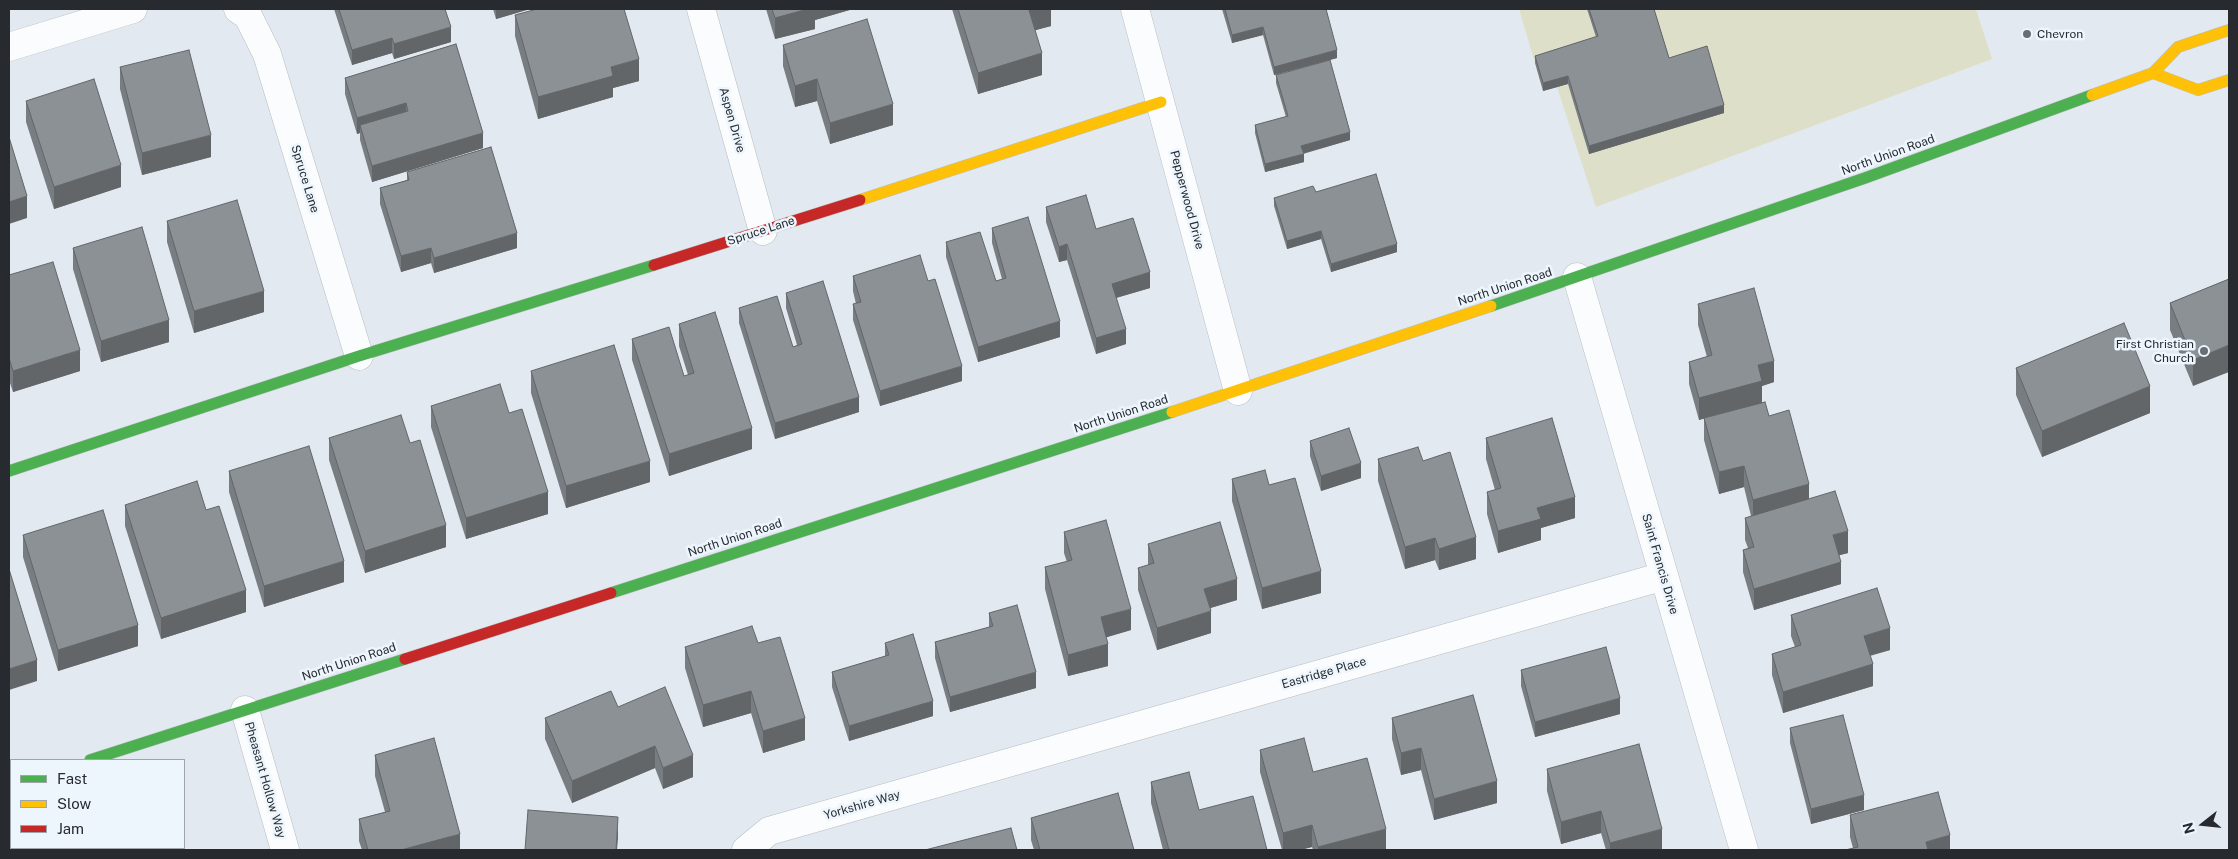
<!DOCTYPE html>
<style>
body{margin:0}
#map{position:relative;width:2238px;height:859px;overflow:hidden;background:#e2e9f0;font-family:"Public Sans",sans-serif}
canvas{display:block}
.frame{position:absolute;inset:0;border:10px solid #272b30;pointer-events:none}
.legend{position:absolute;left:10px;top:759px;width:175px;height:90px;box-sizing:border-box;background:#eef6fd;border:1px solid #9ea5ab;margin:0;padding:6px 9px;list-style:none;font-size:15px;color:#272b30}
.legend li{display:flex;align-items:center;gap:10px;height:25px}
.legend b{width:25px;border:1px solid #9ea5ab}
.north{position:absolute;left:2178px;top:799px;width:50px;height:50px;-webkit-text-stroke:4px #eef6fd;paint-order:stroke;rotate:254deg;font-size:14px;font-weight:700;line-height:20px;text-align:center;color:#272b30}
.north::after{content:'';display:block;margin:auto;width:18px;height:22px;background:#272b30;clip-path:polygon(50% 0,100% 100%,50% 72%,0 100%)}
</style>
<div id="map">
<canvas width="2238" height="859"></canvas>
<div class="frame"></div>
<ul class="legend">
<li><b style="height:6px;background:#4caf50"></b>Fast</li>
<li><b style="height:6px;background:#ffc107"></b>Slow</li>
<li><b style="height:6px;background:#c62828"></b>Jam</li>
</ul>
<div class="north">N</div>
</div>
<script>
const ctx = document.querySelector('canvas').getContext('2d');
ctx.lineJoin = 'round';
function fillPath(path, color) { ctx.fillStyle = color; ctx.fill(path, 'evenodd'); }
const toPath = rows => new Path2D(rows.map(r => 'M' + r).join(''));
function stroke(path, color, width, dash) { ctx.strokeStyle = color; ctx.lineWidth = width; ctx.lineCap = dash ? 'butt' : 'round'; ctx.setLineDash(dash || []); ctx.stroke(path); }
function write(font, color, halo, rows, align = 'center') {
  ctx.font = font + ' "Public Sans",sans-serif'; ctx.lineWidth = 5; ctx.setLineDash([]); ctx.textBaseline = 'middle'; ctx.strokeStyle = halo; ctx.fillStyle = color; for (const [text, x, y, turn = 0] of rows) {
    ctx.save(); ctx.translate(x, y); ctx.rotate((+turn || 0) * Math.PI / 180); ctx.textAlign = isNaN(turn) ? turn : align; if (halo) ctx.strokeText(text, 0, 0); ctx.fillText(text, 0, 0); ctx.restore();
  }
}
fillPath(toPath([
 [1519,9,1587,9,1598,44,1535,63],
 [1652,9,1976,9,1992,59,1596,207,1557,87,1669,66]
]), '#dedfc9');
const street = toPath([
 [238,9,248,16,267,54,359,356],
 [701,9,763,231],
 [1135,9,1238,391],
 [9,47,133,9],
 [1577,277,1744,850],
 [245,710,285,850],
 [746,850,769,831,1664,576]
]);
const fast = toPath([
 [1491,306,1865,178,2092,95],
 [9,471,359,356,654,265],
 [611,593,1172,412],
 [90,760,405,659],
 [9,787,11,786]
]);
const slow = toPath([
 [2153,73,2198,90,2229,80],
 [2092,95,2153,73,2178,47,2229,30],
 [860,200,1161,102],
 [1172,412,1491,306]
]);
const jam = toPath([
 [654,265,860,200],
 [405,659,611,593]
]);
stroke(street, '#b8bec3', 29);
stroke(fast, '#b8bec3', 12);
stroke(slow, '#b8bec3', 12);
stroke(jam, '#b8bec3', 12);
stroke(street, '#fbfcfd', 28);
stroke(fast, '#4caf50', 11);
stroke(slow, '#ffc107', 11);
stroke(jam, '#c62828', 11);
fillPath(toPath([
 [334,9,445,9,451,42,394,59,392,53,352,65],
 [493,9,530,9,496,19],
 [766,9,853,9,815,20,815,29,775,39],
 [952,9,1051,9,1051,26,1035,30,1042,75,978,94],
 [1222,9,1326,9,1337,58,1274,75,1263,35,1232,43],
 [1587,9,1654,9,1669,58,1724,113,1589,154,1568,84,1543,91,1535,63,1535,56,1596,37],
 [515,15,639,81,613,88,613,97,538,119,515,36],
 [456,44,483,148,372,182,360,140,360,133,357,134,345,94,345,78],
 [783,45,893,125,830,144,817,101,795,107,783,66],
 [120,67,211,157,142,175,120,89],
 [1276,75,1350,140,1303,154,1304,162,1265,172,1255,133,1255,125,1286,117,1276,83],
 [26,101,121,187,54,209,26,122],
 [407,172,517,248,434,273,431,263,401,272,380,204,380,188,407,180],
 [1316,192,1397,252,1331,272,1321,239,1287,249,1274,206,1274,198],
 [1046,207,1096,229,1150,288,1116,298,1126,344,1096,354,1067,260,1059,262,1046,222],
 [167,221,264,312,194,333,167,242],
 [992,228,1060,337,978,362,946,257,946,242,996,281,1002,279,992,243],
 [73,248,169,342,101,362,73,269],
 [9,275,80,371,13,392,9,380],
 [853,276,928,281,962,381,880,406,853,320,853,304,856,304,853,291],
 [2229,279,2193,386,2170,330,2170,303],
 [786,293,859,412,775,439,739,323,739,308,793,347,797,345,786,308],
 [1698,304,1774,382,1762,386,1762,403,1769,416,1809,499,1848,553,1839,555,1841,584,1754,610,1743,572,1743,550,1748,548,1745,540,1745,518,1751,516,1744,487,1719,494,1704,440,1704,418,1699,420,1689,384,1689,362,1707,357,1698,325],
 [679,324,752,449,669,476,632,360,632,339,684,376,688,375,679,346],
 [2016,368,2150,413,2042,457,2016,395],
 [531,371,650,482,566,508,531,393],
 [431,406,509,413,548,514,466,539,431,427],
 [329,438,410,443,446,547,365,573,329,460],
 [1486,438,1575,518,1541,528,1541,540,1498,553,1487,514,1487,492,1495,490,1486,459],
 [1310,441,1361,478,1321,491,1310,456],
 [1378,459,1423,461,1476,559,1439,570,1435,560,1405,569,1378,481],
 [229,471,344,582,264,607,229,492],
 [1232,479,1321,593,1262,609,1232,501],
 [125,505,246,612,161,639,125,526],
 [1064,532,1131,630,1106,637,1108,666,1068,676,1045,589,1045,567,1067,562,1064,553],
 [23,535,138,646,58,671,23,557],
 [1148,544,1237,600,1210,608,1211,633,1157,650,1138,590,1138,568,1148,565],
 [989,613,1036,688,950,712,935,658,935,642,989,627],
 [1791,615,1890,650,1870,656,1873,686,1783,713,1772,675,1772,654,1795,647,1791,636],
 [758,643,805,740,763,753,751,713,703,727,685,668,685,647],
 [885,643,933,716,849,741,832,687,832,672,885,656],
 [1521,670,1620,714,1535,737,1521,686],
 [618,707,693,777,663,789,655,768,572,803,545,739,545,718],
 [1392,718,1497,803,1434,820,1421,770,1401,775,1392,739],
 [1790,728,1864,810,1811,824,1790,743],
 [1260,750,1313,772,1386,850,1313,850,1312,847,1300,850,1282,850,1260,772],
 [375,755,460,850,362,850,359,841,359,819,385,812,375,776],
 [1547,769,1662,850,1606,850,1601,833,1561,844,1547,791],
 [1151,782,1199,810,1267,850,1163,850,1151,803],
 [1850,815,1950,850,1853,848,1850,837],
 [1031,818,1134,850,1034,850,1031,840]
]), '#787d81');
fillPath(toPath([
 [496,9,530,9,496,19],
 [808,9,853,9,815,20,815,29,775,39,775,18],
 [1035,9,1051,9,1051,26,1029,32,1029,10],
 [451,27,451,42,394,59,394,44],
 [1263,27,1263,35,1232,43,1232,35],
 [392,38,392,53,352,65,352,50],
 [1337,50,1337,58,1274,75,1274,67],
 [1042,53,1042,75,978,94,978,73],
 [639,59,639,81,613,88,613,97,538,119,538,97,611,67],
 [1568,76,1568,84,1543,91,1543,83],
 [817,79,817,101,795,107,795,86],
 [406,103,406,119,360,125,360,133,357,134,357,118],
 [893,104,893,125,830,144,830,123],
 [1724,105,1724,113,1589,154,1589,146],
 [1350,132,1350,140,1301,154,1301,146],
 [483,133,483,148,372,182,372,166],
 [211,135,211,157,142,175,142,153],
 [1304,154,1304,162,1265,172,1265,164],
 [121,165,121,187,54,209,54,187],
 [27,196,27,218,9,224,9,202],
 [1321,231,1321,239,1287,249,1287,241],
 [517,233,517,248,434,273,434,258],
 [1067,244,1067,260,1059,262,1059,247],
 [1397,244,1397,252,1331,272,1331,264],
 [431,248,431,263,401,272,401,256],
 [1150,272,1150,288,1112,299,1112,284],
 [264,291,264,312,194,333,194,311],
 [169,320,169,342,101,362,101,341],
 [1060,321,1060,337,978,362,978,347],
 [1126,329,1126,344,1096,354,1096,338],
 [2229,345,2229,372,2193,386,2193,360],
 [80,350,80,371,13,392,13,371],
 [1774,361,1774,382,1762,386,1762,403,1699,420,1699,398,1758,365],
 [962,366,962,381,880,406,880,391],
 [2150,386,2150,413,2042,457,2042,431],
 [859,397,859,412,775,439,775,423],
 [752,428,752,449,669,476,669,454],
 [650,461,650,482,566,508,566,486],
 [1361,463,1361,478,1321,491,1321,476],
 [1744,466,1744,487,1719,494,1719,472],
 [1809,484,1809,506,1753,522,1753,500],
 [548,492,548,514,466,539,466,518],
 [1575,497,1575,518,1541,528,1541,540,1498,553,1498,531,1537,508],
 [446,525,446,547,365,573,365,551],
 [1848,531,1848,553,1833,557,1833,535],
 [1476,537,1476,559,1439,570,1439,549],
 [1435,538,1435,560,1405,569,1405,547],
 [344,561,344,582,264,607,264,586],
 [1841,562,1841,584,1754,610,1754,589],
 [1321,571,1321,593,1262,609,1262,588],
 [1237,579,1237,600,1204,610,1204,589],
 [246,590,246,612,161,639,161,618],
 [1131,609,1131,630,1101,639,1101,617],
 [1211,611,1211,633,1157,650,1157,628],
 [138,625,138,646,58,671,58,650],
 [1890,628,1890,650,1864,657,1864,636],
 [1108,644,1108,666,1068,676,1068,655],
 [37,660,37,681,9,690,9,669],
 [1873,664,1873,686,1783,713,1783,692],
 [1036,672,1036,688,950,712,950,697],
 [751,691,751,713,703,727,703,705],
 [1620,698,1620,714,1535,737,1535,722],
 [933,701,933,716,849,741,849,726],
 [805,718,805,740,763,753,763,731],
 [655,746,655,768,572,803,572,781],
 [1421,748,1421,770,1401,775,1401,753],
 [693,755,693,777,663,789,663,768],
 [1497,781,1497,803,1434,820,1434,799],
 [1864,795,1864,810,1811,824,1811,809],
 [1601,811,1601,833,1561,844,1561,822],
 [618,817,618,838,617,850,616,850],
 [1312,825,1312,847,1300,850,1283,850,1283,833],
 [1386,829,1386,850,1318,850,1318,847],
 [1662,829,1662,850,1610,850,1610,843],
 [460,834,460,850,401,850],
 [1950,835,1950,850,1926,850,1926,842]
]), '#626669');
const building = toPath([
 [339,9,445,9,451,27,394,44,392,38,352,50,339,9],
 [537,9,624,9,639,59,611,67,613,76,538,97,515,15,537,9],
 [772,9,808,9,775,18,772,9],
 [958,9,1035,9,1029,10,1042,53,978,73,958,9],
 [1225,9,1326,9,1337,50,1274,67,1263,27,1232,35,1225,9],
 [1589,9,1654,9,1669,58,1707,46,1724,105,1589,146,1568,76,1543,83,1535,56,1598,36,1589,9],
 [867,19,893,104,830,123,817,79,795,86,783,45,867,19],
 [456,44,483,133,372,166,360,125,408,111,406,103,357,118,345,78,456,44],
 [189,50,211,135,142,153,120,67,189,50],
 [1330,60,1350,132,1301,146,1304,154,1265,164,1255,125,1288,116,1276,75,1330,60],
 [94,79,121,165,54,187,26,101,94,79],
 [9,137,27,196,9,202,9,137],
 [491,147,517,233,434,258,431,248,401,256,380,188,409,180,407,172,491,147],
 [1376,174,1397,244,1331,264,1321,231,1287,241,1274,198,1313,186,1316,192,1376,174],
 [1086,195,1096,229,1133,218,1150,272,1112,284,1126,329,1096,338,1067,244,1059,247,1046,207,1086,195],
 [237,200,264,291,194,311,167,221,237,200],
 [1028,217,1060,321,978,347,946,242,980,232,996,281,1006,278,992,228,1028,217],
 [142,227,169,320,101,341,73,248,142,227],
 [920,255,928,281,935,279,962,366,880,391,853,304,861,302,853,276,920,255],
 [53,262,80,350,13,371,9,358,9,275,53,262],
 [2229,279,2229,345,2193,360,2170,303,2229,279],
 [823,281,859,397,775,423,739,308,777,296,793,347,802,344,786,293,823,281],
 [1754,288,1774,361,1758,365,1762,381,1699,398,1689,362,1712,355,1698,304,1754,288],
 [715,312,752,428,669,454,632,339,669,327,684,376,694,373,679,324,715,312],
 [2124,323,2150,386,2042,431,2016,368,2124,323],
 [614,345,650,461,566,486,531,371,614,345],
 [500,384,509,413,522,409,548,492,466,518,431,406,500,384],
 [1765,402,1769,416,1789,410,1809,484,1753,500,1744,466,1719,472,1704,418,1765,402],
 [401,415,410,443,420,440,446,525,365,551,329,438,401,415],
 [1552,418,1575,497,1537,508,1541,519,1498,531,1487,492,1501,488,1486,438,1552,418],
 [1349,428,1361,463,1321,476,1310,441,1349,428],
 [309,446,344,561,264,586,229,471,309,446],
 [1418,447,1423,461,1450,452,1476,537,1439,549,1435,538,1405,547,1378,459,1418,447],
 [1265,470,1269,485,1295,478,1321,571,1262,588,1232,479,1265,470],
 [197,481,206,510,219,506,246,590,161,618,125,505,197,481],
 [1835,491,1848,531,1833,535,1841,562,1754,589,1743,550,1754,547,1745,518,1835,491],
 [103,510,138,625,58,650,23,535,103,510],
 [1106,520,1131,609,1101,617,1108,644,1068,655,1045,567,1072,560,1064,532,1106,520],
 [1220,522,1237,579,1204,589,1211,611,1157,628,1138,568,1154,563,1148,544,1220,522],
 [9,569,37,660,9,669,9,569],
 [1877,588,1890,628,1864,636,1873,664,1783,692,1772,654,1801,645,1791,615,1877,588],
 [1017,605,1036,672,950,697,935,642,993,626,989,613,1017,605],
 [752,626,758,643,780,637,805,718,763,731,751,691,703,705,685,647,752,626],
 [913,634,933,701,849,726,832,672,889,655,885,643,913,634],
 [1606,647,1620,698,1535,722,1521,670,1606,647],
 [665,687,693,755,663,768,655,746,572,781,545,718,611,691,618,707,665,687],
 [1473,695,1497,781,1434,799,1421,748,1401,753,1392,718,1473,695],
 [1843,715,1864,795,1811,809,1790,728,1843,715],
 [434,738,460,834,401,850,368,850,359,819,390,811,375,755,434,738],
 [1304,738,1313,772,1367,758,1386,829,1318,847,1312,825,1283,833,1260,750,1304,738],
 [1639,744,1662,829,1610,843,1601,811,1561,822,1547,769,1639,744],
 [1189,772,1199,810,1253,796,1267,850,1169,850,1151,782,1189,772],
 [1938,792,1950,835,1926,842,1928,850,1845,850,1858,847,1850,815,1938,792],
 [1118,793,1134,850,1040,850,1031,818,1118,793],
 [528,810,618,817,616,850,525,850,528,810],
 [1011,828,1017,850,925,850,1011,828]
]);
fillPath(building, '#8c9196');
stroke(building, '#626669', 1);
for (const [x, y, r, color] of [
 [2027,34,5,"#686e73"],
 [2204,351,5,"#686e73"]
]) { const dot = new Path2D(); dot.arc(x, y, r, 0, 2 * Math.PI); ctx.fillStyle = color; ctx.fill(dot); stroke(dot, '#eef6fd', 2); }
write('12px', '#272b30', '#eef6fd', [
 ["Chevron",2037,34],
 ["First Christian",2194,344,"right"],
 ["Church",2194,358,"right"]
], 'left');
write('12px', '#272b30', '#eef6fd', [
 ["Aspen Drive",732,120,74],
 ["North Union Road",1888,155,-20],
 ["Spruce Lane",305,179,73],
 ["Pepperwood Drive",1187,200,75],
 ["Spruce Lane",761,231,-18],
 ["North Union Road",1505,287,-18],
 ["North Union Road",1121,414,-18],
 ["North Union Road",735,538,-18],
 ["Saint Francis Drive",1660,564,74],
 ["North Union Road",349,662,-18],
 ["Eastridge Place",1324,673,-16],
 ["Pheasant Hollow Way",265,780,74],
 ["Yorkshire Way",862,805,-16]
]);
</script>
